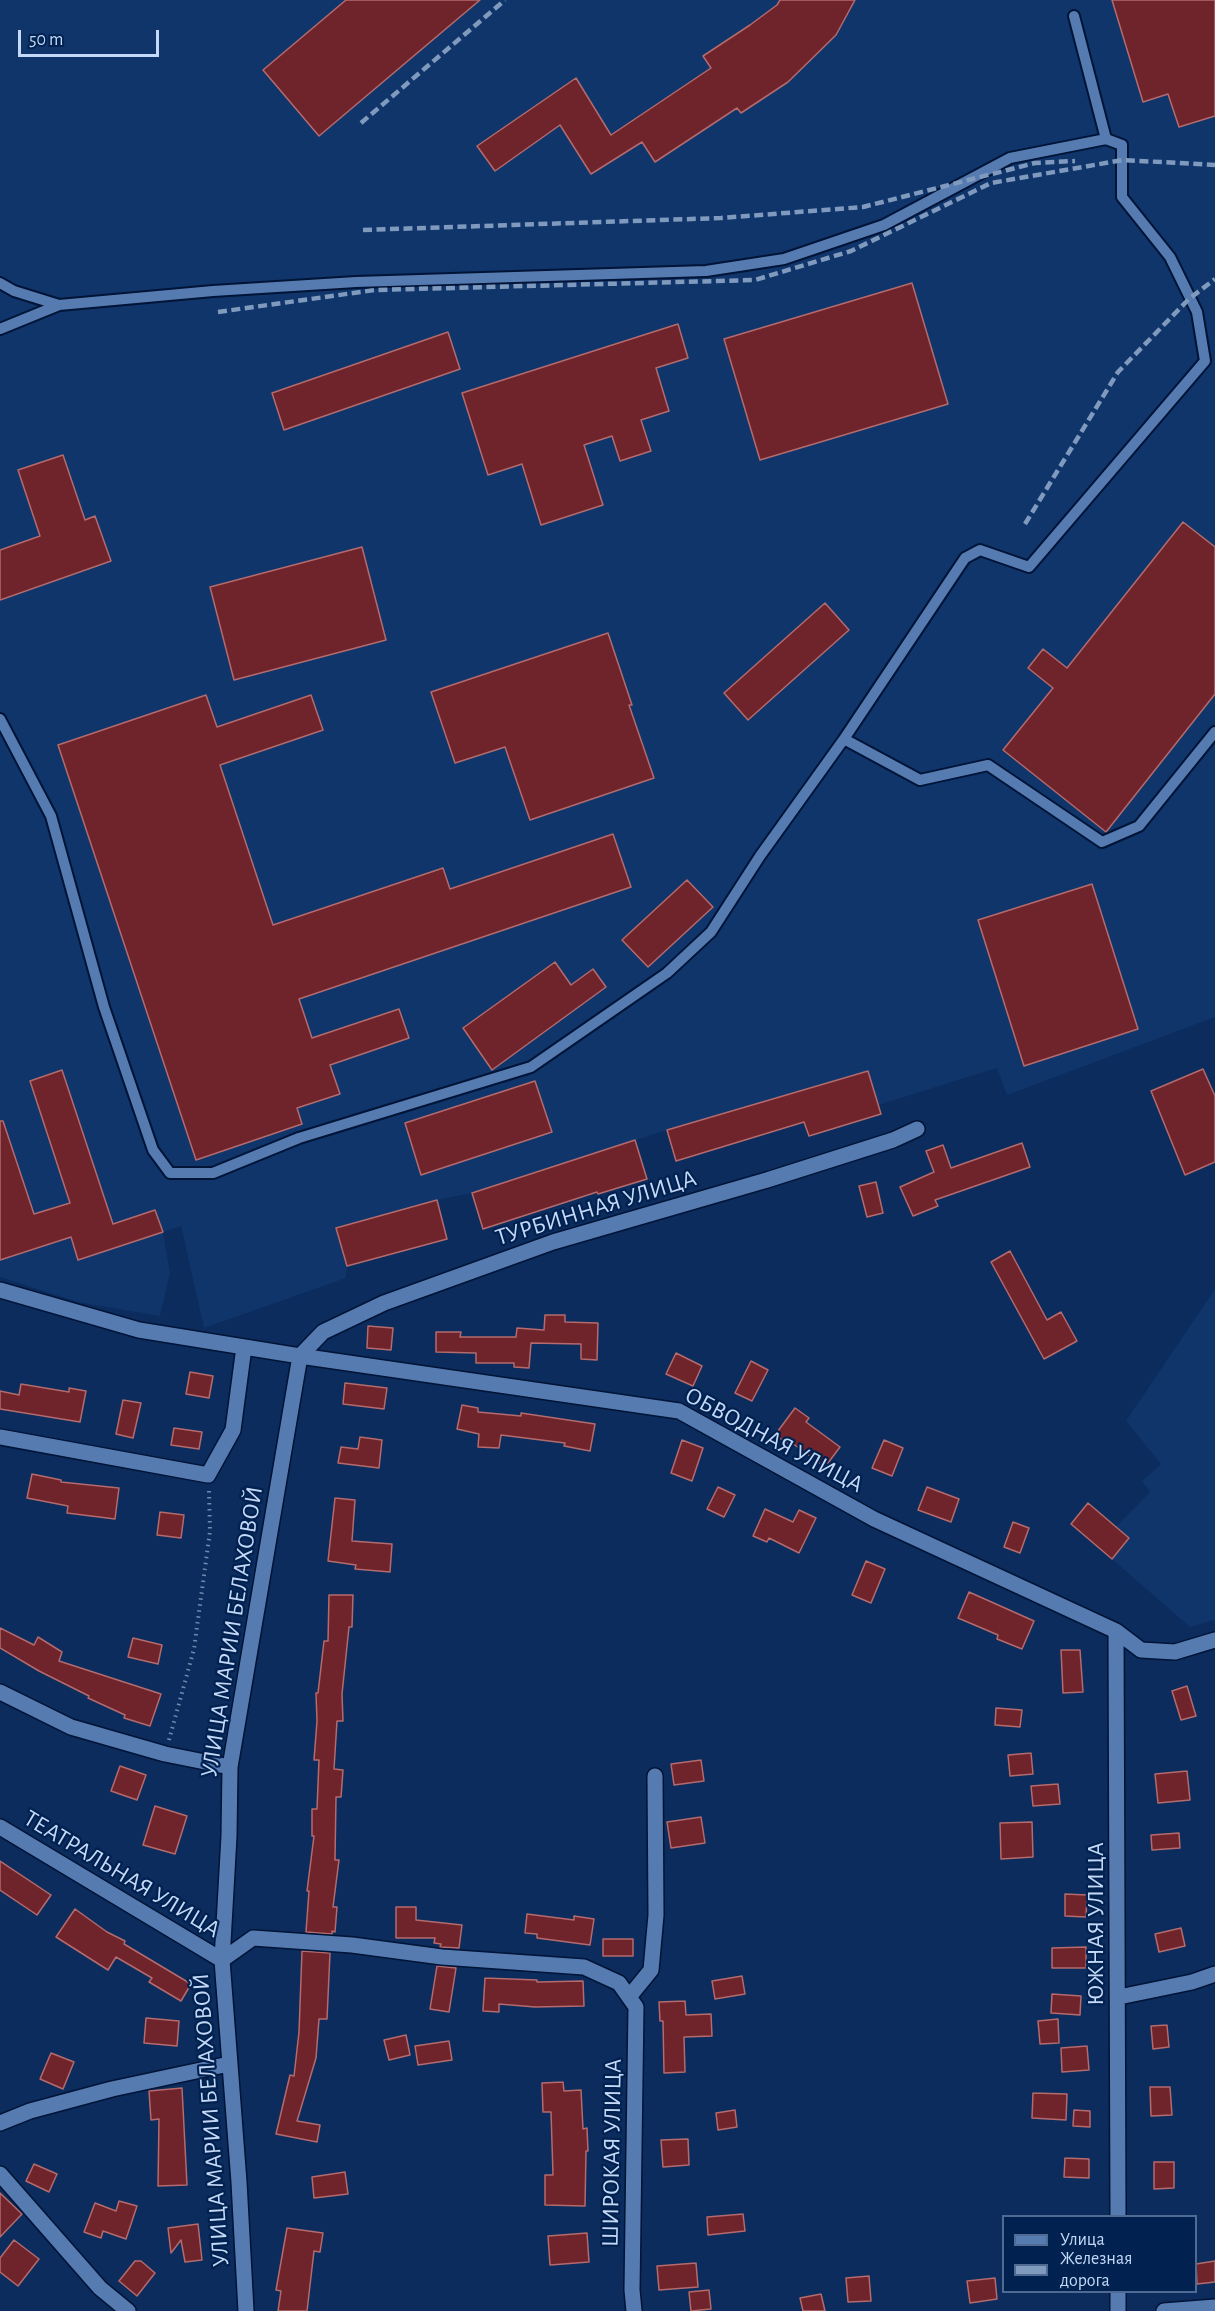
<!DOCTYPE html>
<meta charset="utf-8">
<style>
body{margin:0}
#map{position:relative;width:1215px;height:2311px;overflow:hidden;background:#0b2c5c;font-family:"Alegreya Sans",sans-serif}
canvas{display:block}
.legend{position:absolute;left:1002px;top:2215px;width:195px;height:78px;box-sizing:border-box;background:#012150;border:2px solid #4f6b93;margin:0;padding:8px 10px;list-style:none;font-size:18px;color:#c4d9f7}
.legend li{display:flex;align-items:center;gap:12px;height:30px}
.legend b{width:30px;border:2px solid #4f6b93}
.scale{position:absolute;left:18px;top:30px;width:141px;height:27px;box-sizing:border-box;border:3px solid #c4d9f7;border-top:0;padding-left:8px;font-size:18px;line-height:21px;white-space:nowrap;color:#c4d9f7;-webkit-text-stroke:4px #012150;paint-order:stroke}
</style>
<div id="map">
<canvas width="1215" height="2311"></canvas>
<ul class="legend">
<li><b style="height:8px;background:#567bb1"></b>Улица</li>
<li><b style="height:8px;background:#809abe"></b>Железная дорога</li>
</ul>
<div class="scale">50 m</div>
</div>
<script>
const ctx = document.querySelector('canvas').getContext('2d');
ctx.lineJoin = 'round';
function fillPath(path, color) { ctx.fillStyle = color; ctx.fill(path, 'evenodd'); }
const toPath = rows => new Path2D(rows.map(r => 'M' + r).join(''));
function stroke(path, color, width, dash) { ctx.strokeStyle = color; ctx.lineWidth = width; ctx.lineCap = dash ? 'butt' : 'round'; ctx.setLineDash(dash || []); ctx.stroke(path); }
function write(font, color, halo, rows, align = 'center') {
  ctx.font = font + ' "Alegreya Sans",sans-serif'; ctx.lineWidth = 4.5; ctx.setLineDash([]); ctx.textBaseline = 'middle'; ctx.strokeStyle = halo; ctx.fillStyle = color; for (const [text, x, y, turn = 0] of rows) {
    ctx.save(); ctx.translate(x, y); ctx.rotate((+turn || 0) * Math.PI / 180); ctx.textAlign = isNaN(turn) ? turn : align; if (halo) ctx.strokeText(text, 0, 0); ctx.fillText(text, 0, 0); ctx.restore();
  }
}
fillPath(toPath([
 [0,0,1215,0,1215,1017,1007,1095,997,1068,878,1105,867,1071,667,1130,472,1193,437,1200,336,1228,347,1266,346,1278,204,1328,181,1226,163,1232,170,1273,160,1316,78,1302,0,1277],
 [1215,1289,1215,1620,1190,1627,1112,1559,1129,1539,1116,1527,1150,1492,1142,1481,1161,1464,1126,1421]
]), '#0f356b');
const building = toPath([
 [346,0,480,0,319,136,263,70,346,0],
 [780,0,855,0,836,35,788,82,741,113,737,108,655,162,642,142,591,174,560,125,495,171,477,146,576,78,611,135,711,68,703,56,750,25,777,5,780,0],
 [1112,0,1215,0,1215,116,1179,127,1168,94,1143,102,1112,0],
 [912,283,948,404,760,460,724,339,912,283],
 [678,324,688,358,656,368,669,411,641,420,651,451,620,461,612,436,584,445,603,505,541,525,522,464,488,475,462,393,678,324],
 [448,332,460,369,284,430,272,393,448,332],
 [63,455,85,520,95,516,111,561,0,600,0,550,40,536,18,470,63,455],
 [1183,522,1215,547,1215,694,1106,832,1003,750,1053,688,1028,668,1043,649,1067,668,1183,522],
 [362,547,386,640,234,680,210,587,362,547],
 [825,603,849,630,748,720,724,693,825,603],
 [608,633,632,705,629,705,654,778,530,820,505,747,455,763,431,692,608,633],
 [206,695,217,727,311,695,323,730,220,765,273,925,443,868,450,889,613,834,631,887,299,999,312,1038,399,1009,409,1038,330,1065,340,1094,297,1108,302,1124,196,1160,58,745,206,695],
 [687,880,713,907,648,967,622,940,687,880],
 [1092,884,1138,1029,1024,1066,978,920,1092,884],
 [555,962,571,985,593,969,606,987,492,1070,463,1028,555,962],
 [1203,1069,1215,1096,1215,1162,1185,1175,1151,1091,1203,1069],
 [62,1070,113,1224,155,1210,163,1232,78,1260,71,1237,0,1260,0,1121,3,1121,34,1214,70,1203,30,1081,62,1070],
 [868,1071,881,1114,809,1136,804,1122,676,1161,667,1130,868,1071],
 [535,1081,552,1132,421,1175,405,1123,535,1081],
 [635,1140,647,1179,598,1194,597,1192,483,1229,472,1193,635,1140],
 [1022,1143,1030,1167,935,1200,938,1206,913,1216,900,1187,934,1172,926,1151,943,1145,951,1168,1022,1143],
 [876,1182,883,1213,867,1217,859,1186,876,1182],
 [437,1200,447,1239,347,1266,336,1228,437,1200],
 [1010,1251,1047,1320,1061,1312,1077,1341,1044,1359,991,1262,1010,1251],
 [545,1315,565,1315,565,1322,598,1323,597,1360,581,1359,581,1344,531,1343,529,1368,514,1367,514,1363,476,1363,476,1353,436,1352,436,1332,461,1332,460,1337,516,1337,517,1328,544,1330,545,1315],
 [368,1326,393,1328,391,1350,367,1348,368,1326],
 [676,1353,702,1366,693,1386,666,1374,676,1353],
 [751,1361,768,1370,752,1401,735,1393,751,1361],
 [190,1372,213,1376,209,1398,186,1394,190,1372],
 [345,1383,387,1388,384,1409,343,1404,345,1383],
 [21,1384,69,1392,69,1388,86,1391,80,1422,0,1409,0,1391,19,1395,21,1384],
 [123,1400,141,1403,133,1438,116,1434,123,1400],
 [462,1405,478,1408,478,1412,521,1416,521,1413,595,1424,590,1451,564,1446,565,1443,501,1435,499,1448,478,1447,479,1434,457,1429,462,1405],
 [795,1408,809,1418,806,1422,840,1447,825,1467,792,1443,790,1445,775,1435,795,1408],
 [174,1428,202,1432,199,1449,171,1445,174,1428],
 [360,1437,382,1440,379,1468,338,1463,341,1447,358,1449,360,1437],
 [682,1440,703,1448,692,1481,671,1473,682,1440],
 [884,1440,903,1448,892,1476,872,1468,884,1440],
 [32,1474,61,1480,61,1482,119,1488,115,1519,67,1513,68,1506,27,1498,32,1474],
 [718,1487,735,1495,724,1517,707,1509,718,1487],
 [927,1487,959,1499,951,1522,918,1510,927,1487],
 [335,1498,355,1500,352,1541,392,1544,390,1572,355,1569,356,1565,328,1561,335,1498],
 [1088,1503,1129,1538,1112,1559,1071,1524,1088,1503],
 [765,1509,793,1522,799,1510,816,1518,799,1553,769,1538,767,1542,753,1536,765,1509],
 [160,1512,184,1515,181,1538,157,1535,160,1512],
 [1013,1522,1029,1528,1020,1553,1004,1547,1013,1522],
 [866,1561,885,1569,871,1603,852,1595,866,1561],
 [969,1592,1034,1621,1022,1649,997,1639,998,1635,958,1618,969,1592],
 [329,1595,353,1595,352,1627,349,1627,342,1694,343,1721,337,1721,334,1769,343,1770,341,1797,336,1797,335,1860,339,1860,333,1907,337,1907,335,1932,332,1931,332,1934,306,1932,309,1891,307,1891,314,1836,312,1836,312,1809,317,1809,319,1760,314,1760,317,1721,316,1693,318,1693,324,1641,328,1641,329,1595],
 [0,1628,34,1645,38,1637,62,1652,59,1661,161,1694,150,1726,124,1718,125,1715,88,1698,89,1696,39,1671,0,1648,0,1628],
 [133,1638,162,1645,158,1664,128,1657,133,1638],
 [1061,1650,1080,1650,1083,1692,1063,1693,1061,1650],
 [1187,1686,1196,1716,1181,1720,1172,1691,1187,1686],
 [996,1708,1022,1710,1020,1727,995,1725,996,1708],
 [1031,1753,1033,1774,1010,1776,1008,1755,1031,1753],
 [701,1760,704,1781,674,1785,671,1764,701,1760],
 [120,1766,146,1775,137,1800,111,1791,120,1766],
 [1187,1771,1190,1800,1158,1803,1155,1774,1187,1771],
 [1058,1784,1060,1804,1033,1806,1031,1786,1058,1784],
 [155,1806,187,1816,175,1854,143,1845,155,1806],
 [701,1817,705,1843,671,1848,667,1822,701,1817],
 [1032,1822,1033,1857,1001,1859,1000,1823,1032,1822],
 [1179,1833,1180,1848,1152,1850,1151,1835,1179,1833],
 [0,1861,51,1895,37,1915,0,1890,0,1861],
 [1065,1894,1087,1895,1086,1917,1065,1916,1065,1894],
 [396,1907,416,1907,416,1920,462,1925,459,1948,440,1947,441,1944,434,1943,435,1938,396,1938,396,1907],
 [75,1909,107,1932,125,1941,124,1944,191,1984,181,2001,149,1982,152,1978,116,1957,108,1970,56,1937,75,1909],
 [527,1914,574,1920,574,1916,594,1919,590,1945,537,1938,537,1934,525,1933,527,1914],
 [1181,1928,1185,1946,1159,1952,1155,1934,1181,1928],
 [603,1939,633,1939,633,1956,603,1956,603,1939],
 [1086,1947,1086,1968,1052,1968,1052,1948,1086,1947],
 [302,1951,330,1953,327,2019,319,2019,316,2058,297,2121,320,2125,317,2142,276,2134,290,2075,294,2076,299,2032,302,1951],
 [437,1966,456,1968,449,2012,430,2009,437,1966],
 [742,1976,745,1994,715,1999,712,1981,742,1976],
 [485,1978,537,1980,537,1982,583,1981,584,2006,535,2007,499,2004,499,2012,483,2011,485,1978],
 [1052,1994,1081,1996,1080,2015,1051,2013,1052,1994],
 [685,2001,686,2015,711,2014,712,2036,684,2037,685,2072,664,2073,663,2021,660,2021,659,2002,685,2001],
 [146,2018,179,2021,177,2046,144,2043,146,2018],
 [1058,2019,1059,2043,1040,2044,1038,2021,1058,2019],
 [1167,2025,1169,2047,1153,2049,1151,2026,1167,2025],
 [406,2035,410,2055,389,2060,384,2040,406,2035],
 [449,2041,452,2060,418,2065,415,2046,449,2041],
 [1087,2046,1089,2070,1062,2072,1061,2048,1087,2046],
 [51,2053,74,2062,63,2089,40,2079,51,2053],
 [563,2082,564,2091,581,2090,583,2129,587,2128,588,2151,586,2151,585,2206,545,2205,545,2175,553,2175,551,2112,543,2112,542,2083,563,2082],
 [1150,2087,1170,2087,1172,2115,1151,2116,1150,2087],
 [182,2088,187,2185,158,2186,159,2119,151,2120,149,2091,182,2088],
 [1033,2093,1067,2094,1066,2120,1032,2118,1033,2093],
 [735,2110,737,2127,718,2130,716,2113,735,2110],
 [1074,2110,1090,2111,1090,2127,1073,2126,1074,2110],
 [688,2139,689,2165,663,2167,661,2140,688,2139],
 [1065,2158,1089,2159,1089,2178,1064,2177,1065,2158],
 [1154,2162,1174,2162,1174,2188,1154,2189,1154,2162],
 [34,2164,57,2174,49,2192,26,2181,34,2164],
 [345,2172,348,2194,314,2198,312,2177,345,2172],
 [0,2193,22,2214,0,2237,0,2193],
 [119,2201,137,2206,126,2239,103,2231,101,2238,84,2232,95,2203,116,2211,119,2201],
 [743,2214,745,2231,708,2235,707,2217,743,2214],
 [198,2224,202,2260,185,2262,181,2240,171,2253,168,2228,198,2224],
 [287,2228,323,2233,320,2252,314,2251,307,2311,278,2311,281,2291,276,2290,287,2228],
 [587,2233,589,2262,550,2265,548,2236,587,2233],
 [14,2240,39,2259,18,2286,0,2272,0,2258,14,2240],
 [135,2261,141,2261,155,2273,137,2296,119,2281,135,2261],
 [1215,2261,1215,2282,1197,2284,1196,2264,1215,2261],
 [696,2263,698,2287,659,2290,657,2266,696,2263],
 [869,2276,871,2301,848,2302,846,2278,869,2276],
 [995,2278,997,2299,970,2303,967,2281,995,2278],
 [709,2290,711,2309,691,2311,689,2292,709,2290],
 [821,2294,825,2311,803,2311,800,2298,821,2294]
]);
fillPath(building, '#6f232b');
stroke(building, '#b46b6d', 1.5);
const service = toPath([
 [0,283,14,291,59,305,213,291,356,282,706,271,784,259,884,225,1010,158,1106,139,1074,16],
 [0,329,59,305],
 [0,719,51,816,104,1007,153,1150,170,1173,213,1173,299,1138,531,1067,667,973,711,932,760,856,844,739,965,558,980,550,1029,567,1205,361,1197,312,1170,257,1122,197,1122,145,1106,139],
 [844,739,920,780,988,765,1102,842,1139,826,1215,732]
]);
const minor = toPath([
 [0,1290,139,1330,300,1356,679,1411,874,1519,1116,1631,1141,1650,1175,1652,1215,1640],
 [300,1356,323,1332,384,1303,553,1242,767,1180,893,1140,917,1129],
 [0,1437,208,1475,233,1430,244,1347],
 [1116,1631,1118,2216],
 [0,1692,71,1727,165,1754,230,1767],
 [0,1827,222,1960],
 [222,1960,253,1938,352,1945,442,1957,584,1967,619,1983,636,2007,632,2290,634,2311],
 [629,1997,651,1970,656,1915,655,1776],
 [1119,1997,1192,1982,1215,1974],
 [0,2123,30,2111,112,2089,229,2064],
 [0,2174,100,2288,128,2311],
 [246,2311,239,2182,222,1960,229,1836,230,1767,300,1356],
 [1118,2311,1118,2292],
 [1164,2311,1215,2307]
]);
stroke(service, '#001437', 14);
stroke(minor, '#001437', 18);
stroke(toPath([
 [169,1740,194,1649,210,1531,209,1491]
]), '#708ab0', 4, [1.5, 4.5]);
stroke(service, '#567bb1', 10);
stroke(minor, '#567bb1', 15);
stroke(toPath([
 [361,123,505,0],
 [363,230,721,218,863,207,1035,163,1075,161],
 [218,312,375,290,755,280,851,251,991,183,1123,160,1215,165],
 [1025,524,1118,372,1189,299,1215,279]
]), '#809abe', 4.5, [9, 4.5]);
write('24px', '#c4d9f7', '#012150', [
 ["ТУРБИННАЯ УЛИЦА",596,1208,-17],
 ["ОБВОДНАЯ УЛИЦА",774,1440,28],
 ["УЛИЦА МАРИИ БЕЛАХОВОЙ",232,1632,-81],
 ["ТЕАТРАЛЬНАЯ УЛИЦА",122,1874,31],
 ["ЮЖНАЯ УЛИЦА",1096,1924,-90],
 ["УЛИЦА МАРИИ БЕЛАХОВОЙ",211,2120,-94],
 ["ШИРОКАЯ УЛИЦА",612,2153,-89]
]);
</script>
